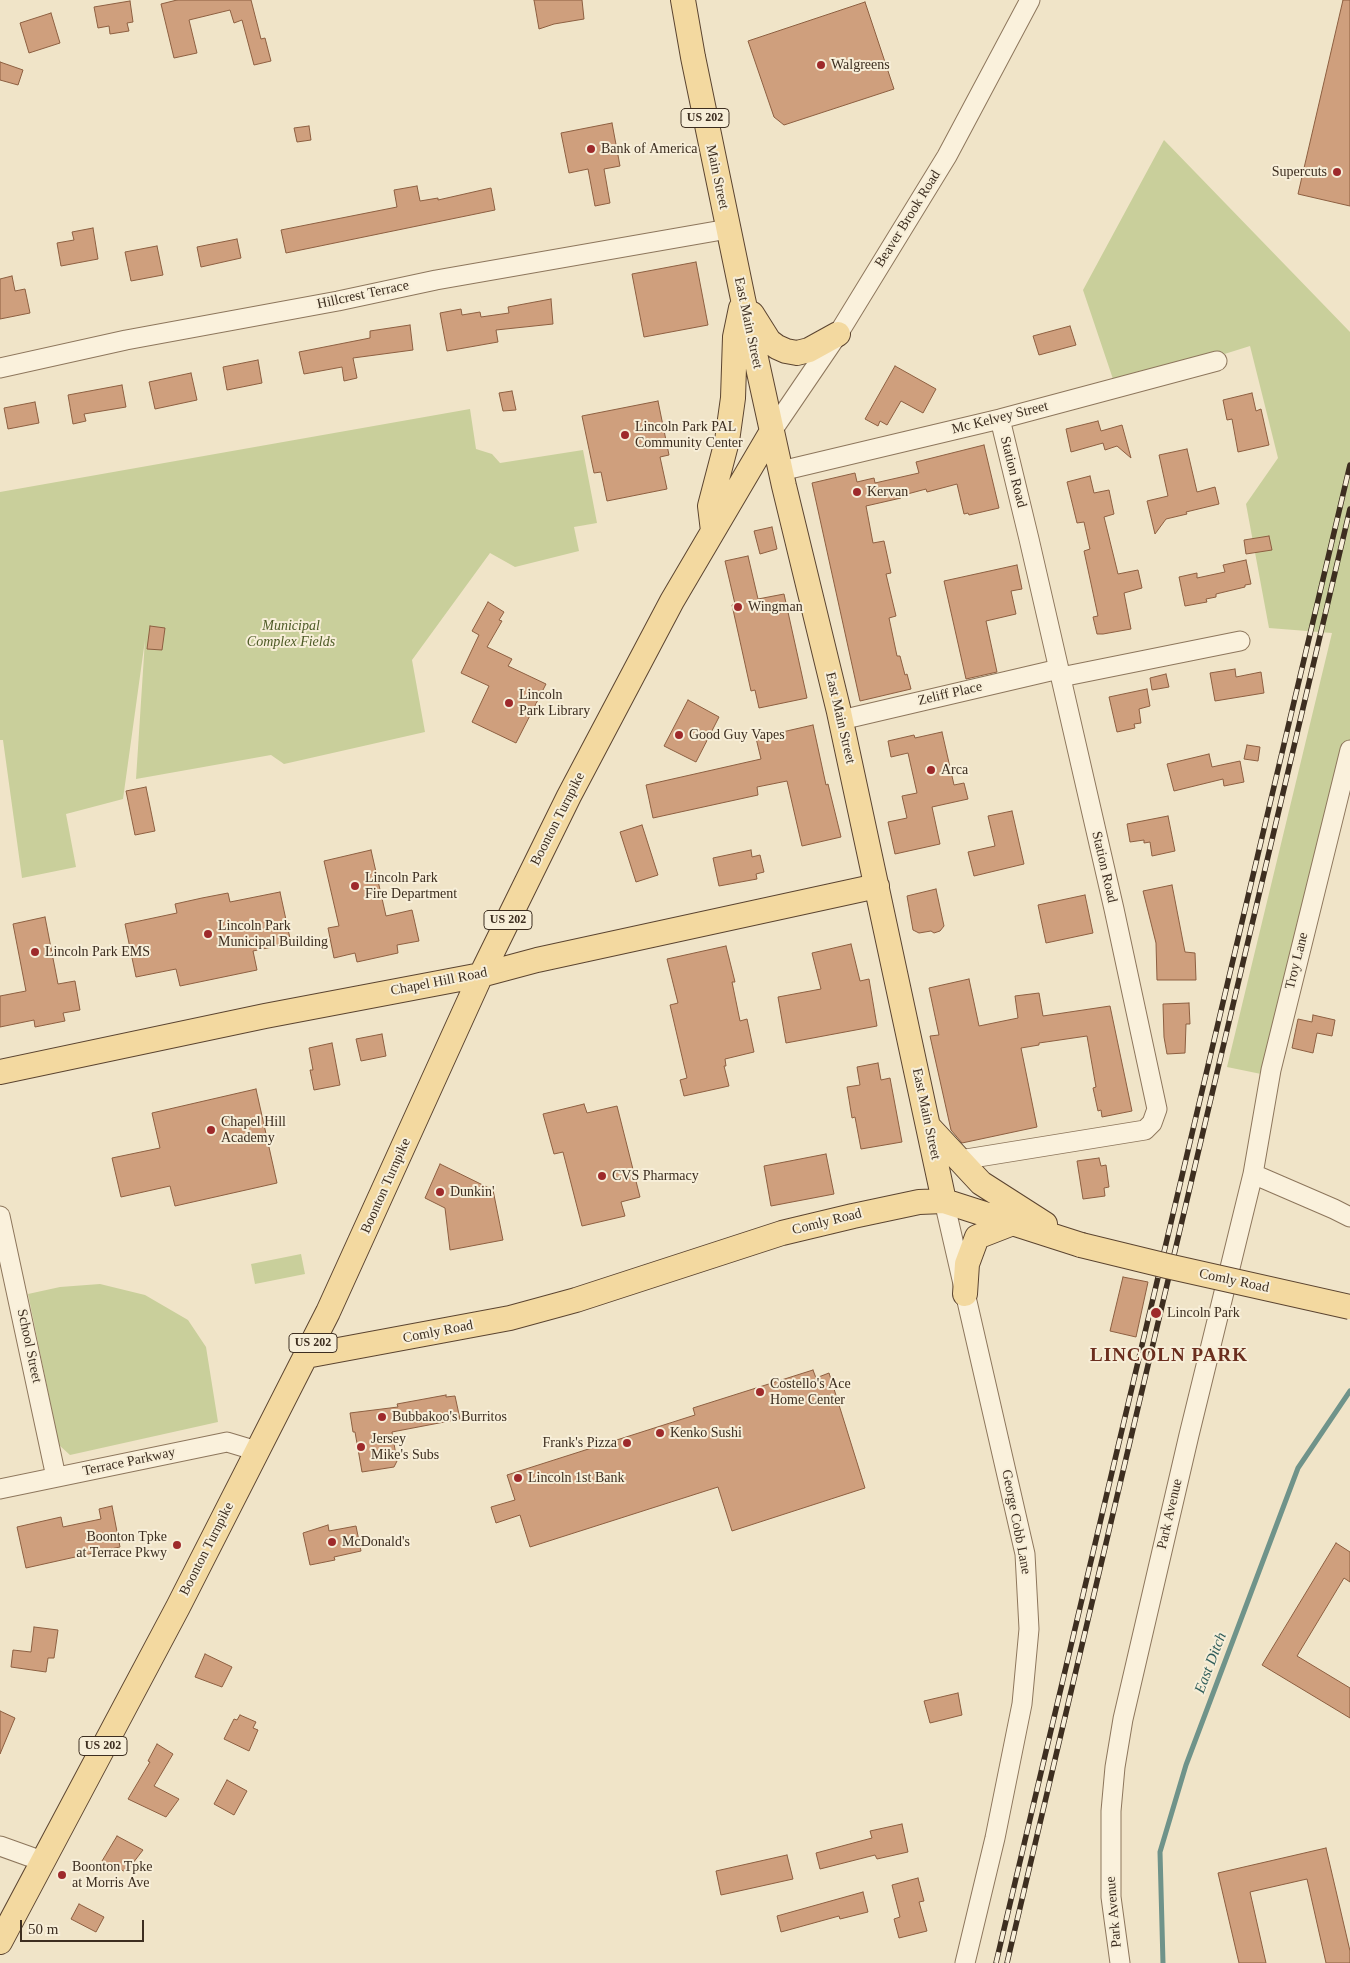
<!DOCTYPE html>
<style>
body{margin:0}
#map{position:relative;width:1350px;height:1963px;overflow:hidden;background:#f0e4c8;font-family:Georgia,serif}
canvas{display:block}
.scale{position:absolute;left:20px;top:1920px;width:124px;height:22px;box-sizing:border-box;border:2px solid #3d2e20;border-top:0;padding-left:6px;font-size:15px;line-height:18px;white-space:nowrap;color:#3d2e20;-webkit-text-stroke:4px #f7eed8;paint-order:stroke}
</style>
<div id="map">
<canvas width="1350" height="1963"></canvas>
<div class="scale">50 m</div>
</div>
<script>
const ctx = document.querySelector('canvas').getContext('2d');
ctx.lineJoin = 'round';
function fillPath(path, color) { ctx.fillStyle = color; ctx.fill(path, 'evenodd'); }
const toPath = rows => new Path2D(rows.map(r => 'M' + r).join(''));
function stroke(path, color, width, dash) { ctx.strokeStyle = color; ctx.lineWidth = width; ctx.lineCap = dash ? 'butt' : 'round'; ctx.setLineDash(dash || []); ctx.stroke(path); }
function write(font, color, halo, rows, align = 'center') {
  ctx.font = font + ' Georgia,serif'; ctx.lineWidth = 4; ctx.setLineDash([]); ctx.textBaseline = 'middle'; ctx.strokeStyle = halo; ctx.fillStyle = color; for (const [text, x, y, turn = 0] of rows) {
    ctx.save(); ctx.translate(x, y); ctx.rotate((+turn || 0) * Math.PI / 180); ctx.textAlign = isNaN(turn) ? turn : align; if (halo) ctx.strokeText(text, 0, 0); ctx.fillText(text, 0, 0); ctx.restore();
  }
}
fillPath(toPath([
 [1164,140,1350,332,1350,765,1266,1075,1227,1067,1332,633,1269,628,1246,504,1278,458,1250,346,1116,388,1083,290],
 [470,409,476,449,492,454,500,463,583,450,597,523,574,527,579,551,515,567,490,553,412,660,425,732,284,764,271,755,136,779,145,640,123,799,66,814,76,867,22,878,3,740,0,740,0,492],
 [301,1254,305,1274,255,1284,251,1264],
 [100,1284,145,1295,188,1320,206,1347,218,1422,70,1455,59,1445,28,1294,60,1287]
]), '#c9cf9b');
stroke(toPath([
 [1163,1963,1160,1852,1186,1765,1298,1468,1350,1391]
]), '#6f938a', 5);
const building = toPath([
 [177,0,251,0,261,39,265,38,271,61,254,65,242,20,234,23,230,10,189,20,197,53,174,58,161,4,177,0],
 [534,0,582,0,584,19,554,24,539,29,534,0],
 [1343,0,1350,0,1350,206,1298,194,1343,0],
 [130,1,133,22,127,23,129,31,110,34,109,26,98,28,94,7,130,1],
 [865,2,894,89,784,125,774,117,748,41,865,2],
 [51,13,60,43,29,53,20,23,51,13],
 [0,62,23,70,18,85,0,80,0,62],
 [612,123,620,166,604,169,610,203,595,206,588,169,569,173,561,133,612,123],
 [309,126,311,140,297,142,294,128,309,126],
 [417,186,420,201,438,198,438,200,491,188,495,210,286,253,281,230,397,207,394,190,417,186],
 [93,228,98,259,61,266,57,243,74,240,72,232,93,228],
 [237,239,241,258,201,267,197,247,237,239],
 [157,246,163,275,131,281,125,252,157,246],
 [696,262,708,325,644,337,632,274,696,262],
 [12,276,15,291,25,289,30,313,0,319,0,279,12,276],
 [551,299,553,324,496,330,498,342,447,351,440,313,461,309,462,315,480,312,481,317,509,313,508,307,551,299],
 [410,325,413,350,353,358,357,378,344,381,342,367,304,374,299,352,370,338,370,331,410,325],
 [1070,326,1076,345,1039,355,1033,336,1070,326],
 [258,360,262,383,227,390,223,367,258,360],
 [895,366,936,389,923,413,901,401,887,425,880,421,878,426,865,419,895,366],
 [191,373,197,400,155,409,149,382,191,373],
 [122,385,126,407,84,414,86,421,73,424,68,395,122,385],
 [512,391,516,410,503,411,499,393,512,391],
 [1252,393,1256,411,1261,409,1269,445,1238,452,1232,419,1227,420,1223,400,1252,393],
 [658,401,669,455,660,457,667,489,607,501,601,472,594,473,582,416,658,401],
 [35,402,39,423,8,429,4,408,35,402],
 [1098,421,1101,431,1122,425,1131,458,1117,446,1105,450,1103,443,1071,452,1066,429,1098,421],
 [984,445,999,508,969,515,968,513,964,514,957,484,927,492,926,489,900,496,901,498,866,506,873,543,884,541,891,573,886,574,896,616,889,618,897,656,900,656,905,675,907,674,911,689,860,701,812,483,855,473,857,482,874,478,875,483,919,473,916,462,984,445],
 [1187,449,1197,492,1215,487,1219,504,1186,512,1187,514,1166,519,1155,534,1147,501,1168,496,1159,455,1187,449],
 [1090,476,1094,493,1109,490,1114,514,1104,517,1118,574,1138,570,1142,588,1124,593,1131,629,1103,634,1097,634,1093,617,1098,616,1084,551,1090,549,1084,522,1077,523,1067,482,1090,476],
 [772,527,777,549,760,554,754,531,772,527],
 [1269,536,1272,550,1246,554,1244,540,1269,536],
 [748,556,758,599,784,594,807,698,759,708,755,690,751,691,732,605,735,604,725,561,748,556],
 [1246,560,1251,584,1245,585,1245,587,1216,594,1216,597,1206,599,1207,602,1185,606,1179,577,1197,573,1197,578,1225,572,1223,565,1246,560],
 [1017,565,1022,589,1011,591,1016,614,986,621,997,672,966,679,944,581,1017,565],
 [488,602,504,612,499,620,502,621,487,647,512,659,508,666,546,684,516,743,472,722,489,686,461,673,479,635,472,631,488,602],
 [150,626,165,628,162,650,147,649,150,626],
 [1235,669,1236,677,1261,672,1264,693,1215,701,1210,673,1235,669],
 [1166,674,1169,687,1152,690,1150,678,1166,674],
 [1147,689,1150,706,1139,709,1141,723,1134,724,1135,728,1117,732,1109,697,1147,689],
 [688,700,719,717,696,762,664,746,688,700],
 [813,725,826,785,828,784,841,837,802,846,787,781,757,787,758,795,653,818,646,785,761,759,756,738,813,725],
 [942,732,954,785,964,783,968,799,932,807,940,844,895,854,888,822,907,818,902,796,917,793,908,753,891,757,888,741,914,735,915,738,942,732],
 [1247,745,1260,747,1258,761,1244,759,1247,745],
 [1209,754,1212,767,1240,761,1244,782,1224,786,1223,779,1174,791,1167,764,1209,754],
 [146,787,155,831,135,835,126,791,146,787],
 [1012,811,1024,864,974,876,968,852,995,846,988,816,1012,811],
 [1168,816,1175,851,1152,856,1150,842,1144,843,1144,840,1130,842,1127,824,1168,816],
 [642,825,658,875,636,882,620,832,642,825],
 [371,850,386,916,412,910,419,941,397,945,398,953,357,962,355,953,334,958,328,928,339,926,324,861,371,850],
 [751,850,752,857,760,855,764,872,756,874,757,879,719,886,713,858,751,850],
 [1172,885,1185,952,1195,953,1196,980,1157,980,1156,943,1143,891,1172,885],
 [936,889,944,926,940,931,934,933,931,931,919,933,913,930,907,896,936,889],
 [280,892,291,943,253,951,257,970,180,986,176,969,136,977,125,924,177,913,175,904,202,898,228,893,230,902,280,892],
 [1085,895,1093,933,1046,943,1038,905,1085,895],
 [45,917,58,984,75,981,80,1010,63,1013,65,1021,35,1027,34,1020,0,1027,0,996,26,991,13,924,45,917],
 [851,944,860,981,869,979,877,1026,786,1043,778,997,821,989,812,953,851,944],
 [726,946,735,982,732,982,740,1021,747,1019,754,1052,725,1059,726,1066,724,1066,729,1086,684,1096,680,1080,687,1078,670,1005,678,1003,667,959,726,946],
 [969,979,979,1026,1018,1018,1015,996,1039,993,1043,1016,1110,1006,1132,1111,1102,1117,1101,1110,1098,1111,1093,1088,1096,1087,1087,1036,1039,1043,1039,1045,1021,1048,1037,1127,962,1143,951,1130,930,1036,939,1035,929,988,969,979],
 [1189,1003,1190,1024,1186,1024,1185,1053,1167,1054,1164,1037,1163,1004,1189,1003],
 [1313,1015,1335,1020,1332,1036,1317,1033,1313,1053,1292,1048,1298,1019,1312,1022,1313,1015],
 [382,1034,386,1056,361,1061,356,1039,382,1034],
 [332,1043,340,1085,314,1090,310,1070,313,1070,309,1048,332,1043],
 [878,1063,881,1080,890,1078,902,1142,861,1149,855,1117,852,1118,847,1087,860,1085,857,1067,878,1063],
 [256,1089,277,1183,175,1206,170,1186,121,1197,112,1158,160,1148,152,1113,256,1089],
 [584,1104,587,1113,617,1106,640,1197,621,1202,625,1216,582,1226,563,1152,554,1154,543,1114,584,1104],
 [826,1154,834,1194,771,1206,764,1166,826,1154],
 [1099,1158,1101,1166,1106,1165,1109,1187,1104,1188,1105,1196,1083,1199,1077,1161,1099,1158],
 [440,1164,493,1190,503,1240,450,1250,445,1208,425,1198,440,1164],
 [1123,1277,1148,1282,1136,1337,1110,1331,1123,1277],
 [813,1370,816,1378,829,1373,865,1488,732,1531,718,1487,530,1547,520,1515,496,1523,491,1507,515,1500,507,1475,695,1415,693,1408,813,1370],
 [446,1395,446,1397,455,1396,460,1419,392,1432,397,1461,394,1467,362,1472,355,1432,353,1432,350,1413,398,1407,397,1404,446,1395],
 [112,1506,120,1547,26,1568,17,1527,61,1517,63,1527,101,1519,99,1509,112,1506],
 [328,1525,329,1531,356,1526,361,1551,334,1557,335,1560,310,1565,303,1533,328,1525],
 [1336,1543,1350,1552,1350,1582,1344,1578,1297,1656,1350,1688,1350,1718,1262,1665,1336,1543],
 [34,1627,58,1630,54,1658,48,1658,46,1672,11,1667,13,1650,31,1652,34,1627],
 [205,1654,232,1667,222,1687,195,1677,205,1654],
 [958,1693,962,1715,930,1723,924,1701,958,1693],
 [0,1711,15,1718,0,1754,0,1711],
 [240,1715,256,1722,253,1728,258,1730,249,1751,224,1739,234,1719,237,1720,240,1715],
 [157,1744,173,1754,154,1786,179,1799,166,1817,128,1799,150,1762,148,1761,157,1744],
 [227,1780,247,1791,234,1815,214,1804,227,1780],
 [902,1824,908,1852,877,1859,875,1855,820,1869,816,1853,872,1838,870,1831,902,1824],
 [117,1836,143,1850,126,1872,102,1861,117,1836],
 [1326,1848,1350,1951,1350,1963,1326,1963,1307,1879,1250,1892,1266,1963,1239,1963,1218,1873,1326,1848],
 [787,1855,793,1879,721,1895,716,1871,787,1855],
 [918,1878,924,1901,919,1902,927,1931,899,1938,894,1919,900,1917,892,1885,918,1878],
 [863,1892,868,1912,840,1919,839,1916,781,1932,777,1916,863,1892],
 [79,1904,104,1917,96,1932,71,1919,79,1904]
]);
fillPath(building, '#cf9f7d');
stroke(building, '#8d5f41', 1);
const minor = toPath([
 [0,368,126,340,338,301,436,280,728,229],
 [772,431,838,334,947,156,1030,0],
 [781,471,1000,419,1217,361],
 [1061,677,1240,641],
 [841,720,1059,669],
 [960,1160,1145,1130,1152,1123,1157,1109,1114,909,1029,539,1000,419],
 [1253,1174,1334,1209,1350,1217],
 [944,1201,1025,1554,1029,1629,1022,1704,995,1838,965,1963],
 [0,1216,56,1477],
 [0,1489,227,1442,257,1451],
 [0,1846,42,1861],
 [1120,1963,1111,1897,1111,1811,1115,1767,1123,1719,1189,1435,1253,1174,1271,1070,1350,750]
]);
const major = toPath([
 [683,0,693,57,743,299,784,486,839,712,944,1201],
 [752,314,769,341,777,347,786,351,797,353,809,350,838,334],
 [713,531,710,506,727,441,733,398,735,337,741,308],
 [0,1072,265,1016,481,975,537,960,877,886],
 [928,1126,981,1183,1045,1224],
 [965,1294,967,1264,977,1237,1013,1223],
 [306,1356,510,1318,576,1300,782,1233,853,1216,919,1202,944,1201,1081,1245],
 [0,1942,178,1607,328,1312,481,975,569,796,672,601,772,431]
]);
stroke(minor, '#8d765c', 21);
stroke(major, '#5b4430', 26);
stroke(minor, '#faf1dc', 19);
stroke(major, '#f3d9a0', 24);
const rail = toPath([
 [996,1963,1350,465],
 [1007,1963,1350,509]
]);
stroke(rail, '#3d2e20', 5.5);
stroke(rail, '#f7eed8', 4, [11]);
const majorBridge = toPath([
 [1081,1245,1167,1266,1350,1307]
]);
stroke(majorBridge, '#5b4430', 26, []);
stroke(majorBridge, '#f3d9a0', 24);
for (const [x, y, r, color] of [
 [821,65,5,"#9e2a2b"],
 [591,149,5,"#9e2a2b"],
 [1337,172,5,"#9e2a2b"],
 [625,435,5,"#9e2a2b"],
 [857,492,5,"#9e2a2b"],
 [738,607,5,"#9e2a2b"],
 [509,703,5,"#9e2a2b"],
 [679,735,5,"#9e2a2b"],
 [931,770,5,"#9e2a2b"],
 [355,886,5,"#9e2a2b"],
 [208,934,5,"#9e2a2b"],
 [35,952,5,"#9e2a2b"],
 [211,1130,5,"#9e2a2b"],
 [602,1176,5,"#9e2a2b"],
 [440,1192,5,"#9e2a2b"],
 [1156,1313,6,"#9e2a2b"],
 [760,1392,5,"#9e2a2b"],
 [382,1417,5,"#9e2a2b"],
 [660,1433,5,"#9e2a2b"],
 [627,1443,5,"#9e2a2b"],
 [361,1447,5,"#9e2a2b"],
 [518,1478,5,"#9e2a2b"],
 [332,1542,5,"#9e2a2b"],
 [177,1545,5,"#9e2a2b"],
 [62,1875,5,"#9e2a2b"]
]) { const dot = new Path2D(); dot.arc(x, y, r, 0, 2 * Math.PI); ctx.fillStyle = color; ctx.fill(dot); stroke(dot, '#f7eed8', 2); }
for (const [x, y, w] of [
 [705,118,48],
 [508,920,48],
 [313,1343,48],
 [103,1746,48]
]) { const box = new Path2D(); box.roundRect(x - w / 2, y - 9.5, w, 19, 4); ctx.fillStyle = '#f7eed8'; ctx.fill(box); stroke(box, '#3d2e20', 1); }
write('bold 12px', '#3d2e20', null, [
 ["US 202",705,118],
 ["US 202",508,920],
 ["US 202",313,1343],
 ["US 202",103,1746]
]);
write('14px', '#3d2e20', '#f7eed8', [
 ["Walgreens",831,65],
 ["Bank of America",601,149],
 ["Supercuts",1327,172,"right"],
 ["Lincoln Park PAL",635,427],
 ["Community Center",635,443],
 ["Kervan",867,492],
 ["Wingman",748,607],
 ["Lincoln",519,695],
 ["Park Library",519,711],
 ["Good Guy Vapes",689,735],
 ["Arca",941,770],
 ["Lincoln Park",365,878],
 ["Fire Department",365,894],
 ["Lincoln Park",218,926],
 ["Municipal Building",218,942],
 ["Lincoln Park EMS",45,952],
 ["Chapel Hill",221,1122],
 ["Academy",221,1138],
 ["CVS Pharmacy",612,1176],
 ["Dunkin'",450,1192],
 ["Lincoln Park",1167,1313],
 ["Costello's Ace",770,1384],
 ["Home Center",770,1400],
 ["Bubbakoo's Burritos",392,1417],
 ["Kenko Sushi",670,1433],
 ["Jersey",371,1439],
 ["Mike's Subs",371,1455],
 ["Frank's Pizza",617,1443,"right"],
 ["Lincoln 1st Bank",528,1478],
 ["Boonton Tpke",167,1537,"right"],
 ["at Terrace Pkwy",167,1553,"right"],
 ["McDonald's",342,1542],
 ["Boonton Tpke",72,1867],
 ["at Morris Ave",72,1883]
], 'left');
write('14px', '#3d2e20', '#f7eed8', [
 ["Main Street",717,177,78],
 ["Beaver Brook Road",908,219,-58],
 ["Hillcrest Terrace",363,295,-12],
 ["East Main Street",748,323,78],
 ["Mc Kelvey Street",1000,418,-14],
 ["Station Road",1013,472,76],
 ["Zeliff Place",950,694,-13],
 ["East Main Street",840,718,77],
 ["Boonton Turnpike",558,819,-63],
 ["Station Road",1104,867,77],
 ["Troy Lane",1297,961,-76],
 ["Chapel Hill Road",439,982,-11],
 ["East Main Street",926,1114,78],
 ["Boonton Turnpike",386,1186,-66],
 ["Comly Road",827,1222,-14],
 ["Comly Road",1234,1281,12],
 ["Comly Road",438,1332,-11],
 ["School Street",29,1346,78],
 ["Terrace Parkway",129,1462,-12],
 ["Park Avenue",1170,1514,-77],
 ["George Cobb Lane",1016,1522,79],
 ["Boonton Turnpike",207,1549,-63],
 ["Park Avenue",1114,1912,-95]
]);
write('italic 14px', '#4d5a26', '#f7eed8', [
 ["Municipal",291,626],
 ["Complex Fields",291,642]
]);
write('italic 15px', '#2f5d5a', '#f7eed8', [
 ["East Ditch",1211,1663,-69]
]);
ctx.letterSpacing = '1px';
write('bold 19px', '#6b2e1e', '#f7eed8', [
 ["LINCOLN PARK",1169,1356]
]);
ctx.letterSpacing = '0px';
</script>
